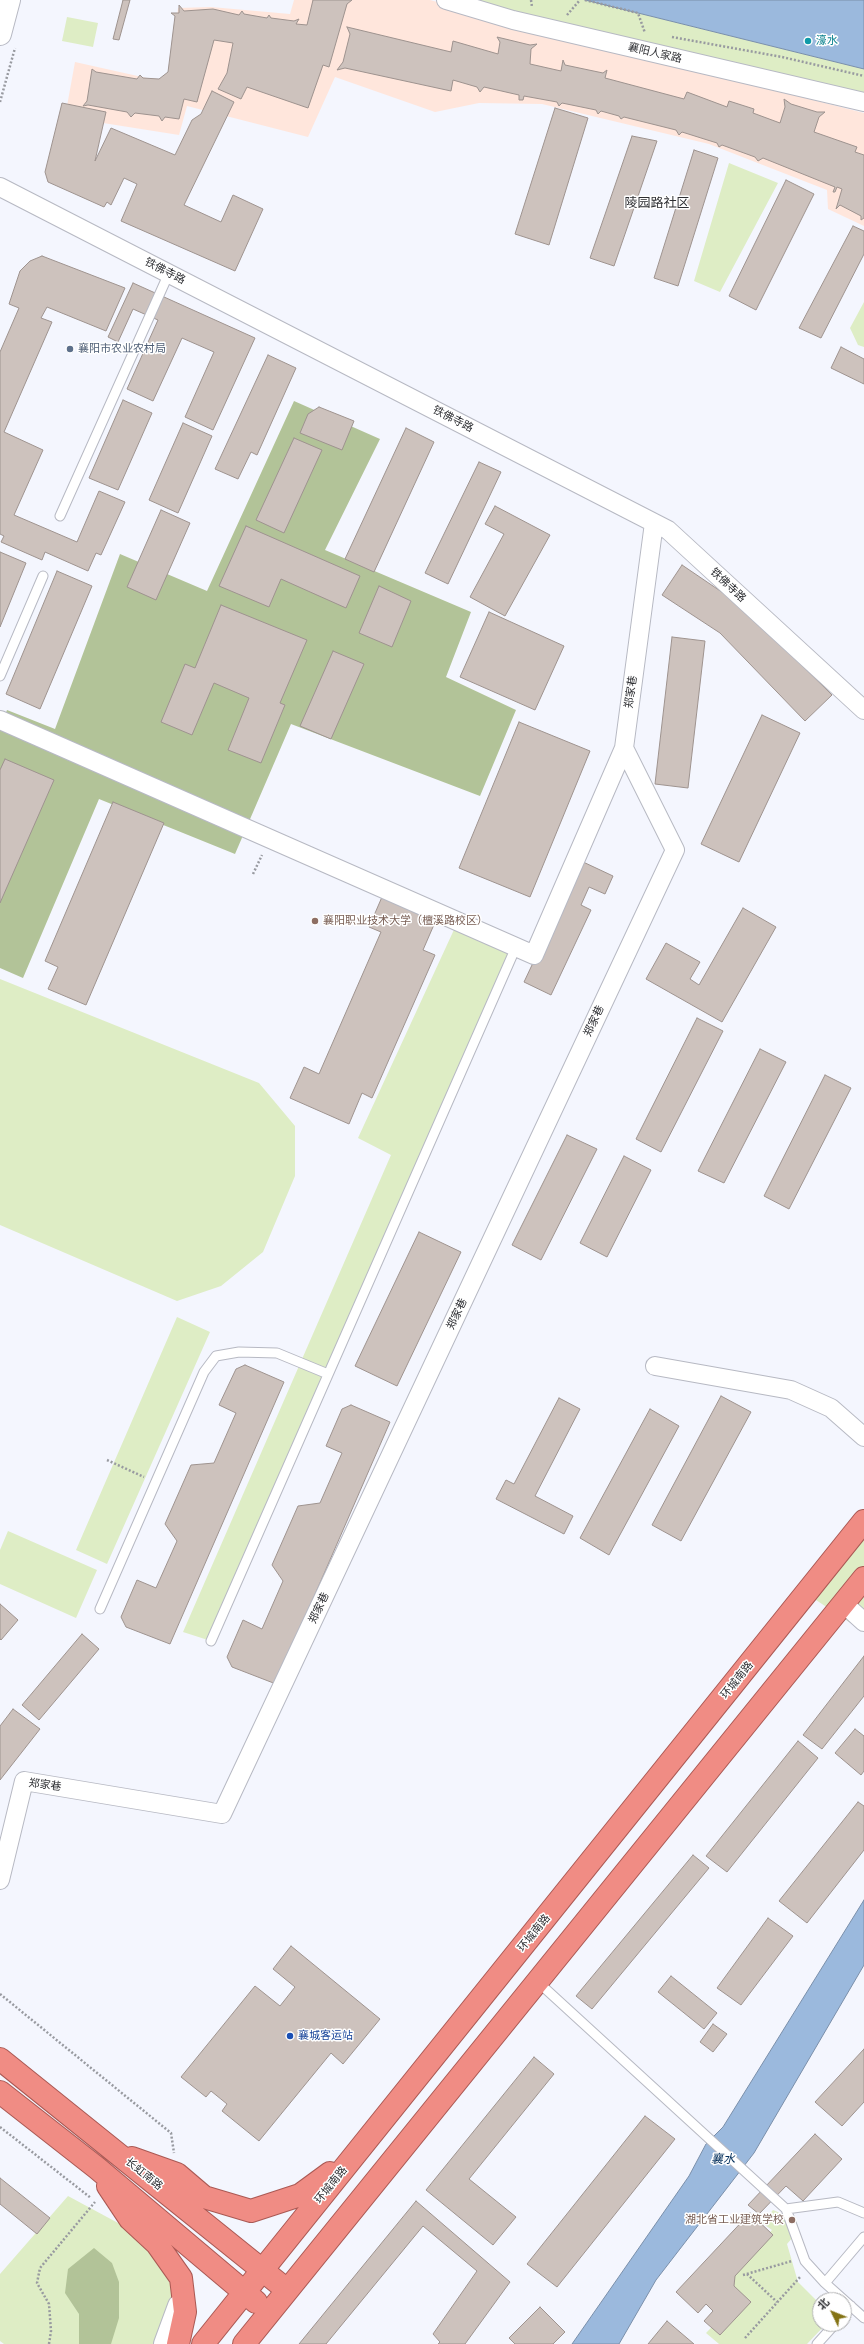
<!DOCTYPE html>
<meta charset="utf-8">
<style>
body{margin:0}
#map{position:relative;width:864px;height:2344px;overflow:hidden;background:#f4f6fe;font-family:Raleway,"Noto Sans SC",sans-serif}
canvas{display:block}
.north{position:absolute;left:812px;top:2292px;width:40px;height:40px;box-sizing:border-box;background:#fff;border:1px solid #ababad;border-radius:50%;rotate:313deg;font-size:11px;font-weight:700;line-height:16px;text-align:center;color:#2d2e32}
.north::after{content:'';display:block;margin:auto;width:14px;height:18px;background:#847315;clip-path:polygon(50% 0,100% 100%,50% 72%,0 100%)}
</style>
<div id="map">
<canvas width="864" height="2344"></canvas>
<div class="north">北</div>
</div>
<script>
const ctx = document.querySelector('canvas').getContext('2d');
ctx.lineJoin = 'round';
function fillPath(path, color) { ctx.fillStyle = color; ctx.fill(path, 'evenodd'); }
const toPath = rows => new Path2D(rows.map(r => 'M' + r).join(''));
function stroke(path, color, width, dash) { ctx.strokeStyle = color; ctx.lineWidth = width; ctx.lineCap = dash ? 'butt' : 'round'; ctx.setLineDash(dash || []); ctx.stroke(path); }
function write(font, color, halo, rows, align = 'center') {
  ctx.font = font + ' Raleway,"Noto Sans SC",sans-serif'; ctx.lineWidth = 3; ctx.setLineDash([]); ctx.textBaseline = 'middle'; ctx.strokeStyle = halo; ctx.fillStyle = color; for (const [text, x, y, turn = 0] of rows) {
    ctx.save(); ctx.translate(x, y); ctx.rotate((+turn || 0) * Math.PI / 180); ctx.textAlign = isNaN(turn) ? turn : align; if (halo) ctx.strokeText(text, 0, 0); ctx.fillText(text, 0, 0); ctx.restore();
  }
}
fillPath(toPath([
 [294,0,430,0,528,27,864,113,864,226,828,209,827,190,709,144,542,104,479,103,435,112,335,77,308,137,187,106,179,135,65,117,75,62,169,83,178,8,211,7,290,14]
]), '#ffe6dc');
fillPath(toPath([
 [455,0,585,0,864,69,864,106],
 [67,17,98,23,93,47,62,41],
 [729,163,778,183,720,292,694,281],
 [864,302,864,347,858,345,850,328],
 [458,921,516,947,211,1641,183,1632,391,1155,358,1138],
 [0,979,259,1083,295,1126,295,1176,263,1252,221,1286,177,1301,0,1225],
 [177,1317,210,1332,107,1564,76,1550],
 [864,1521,864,1632,807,1594],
 [8,1531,97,1570,76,1618,0,1584,0,1550],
 [68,2196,157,2244,181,2278,178,2344,4,2344,0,2341,0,2274],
 [773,2210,796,2220,799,2230,787,2244,798,2282,820,2304,820,2324,826,2324,807,2344,719,2344,706,2333,740,2298,730,2289,730,2274,772,2230,762,2223]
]), '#deedc5');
fillPath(toPath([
 [294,401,380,439,325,550,471,612,446,677,516,710,480,796,291,724,235,854,99,799,23,978,0,968,0,727,7,710,55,729,120,554,207,591],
 [94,2248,112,2263,119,2282,119,2318,111,2344,79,2344,79,2314,65,2293,68,2269]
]), '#b2c398');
const water = toPath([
 [585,0,864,0,864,69,638,13,585,0],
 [864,1900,864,1965,754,2153,656,2280,619,2344,572,2344,689,2176,706,2144,723,2127,864,1900]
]);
fillPath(water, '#9bb9dd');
stroke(water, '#7a8faa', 1);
const building = toPath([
 [123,0,130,0,119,40,113,39,123,0],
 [313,0,352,0,347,4,329,67,323,65,308,108,247,87,241,99,218,89,227,73,233,43,214,40,197,102,184,99,179,119,165,117,162,121,159,116,135,113,131,117,127,112,88,105,83,106,87,101,92,69,96,72,137,79,140,75,143,78,159,79,168,72,175,16,171,13,179,13,179,5,184,11,213,9,239,15,242,11,244,14,267,18,269,15,271,18,294,21,299,19,296,24,307,25,313,0],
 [347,27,451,52,453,41,498,54,500,42,497,37,530,45,537,44,531,49,530,64,561,71,563,60,565,65,603,73,607,70,605,78,684,99,687,92,727,107,729,101,754,109,753,113,780,123,785,107,784,99,791,104,817,112,825,112,819,117,814,132,857,147,855,152,864,155,864,218,861,220,861,216,840,205,836,209,842,189,837,187,835,192,833,192,835,187,763,158,758,161,755,157,722,145,719,147,717,143,682,132,679,135,676,130,624,117,621,119,619,116,601,111,598,114,596,110,562,103,559,106,557,102,524,96,523,100,519,100,519,95,484,87,480,92,477,87,453,80,451,91,345,68,337,70,343,62,350,34,347,27],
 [212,91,234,102,184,205,221,222,233,195,263,209,235,271,121,221,137,184,124,178,111,205,107,202,104,207,48,182,45,172,62,103,106,112,95,161,111,128,175,155,192,120,201,114,212,91],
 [555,108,588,118,549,245,515,234,555,108],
 [632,136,657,141,614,266,590,258,632,136],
 [694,150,718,158,678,286,654,278,694,150],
 [786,180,814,194,756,310,729,296,786,180],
 [853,226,864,231,864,254,821,338,799,328,853,226],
 [42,256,125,288,106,331,47,307,41,318,52,322,4,432,43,450,14,515,77,542,99,491,125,502,101,555,96,553,88,571,45,552,42,560,1,542,4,536,0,534,0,352,19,308,9,304,20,271,30,261,42,256],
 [133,283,255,338,213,430,185,417,214,352,182,338,153,401,127,389,158,320,133,309,118,342,108,337,133,283],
 [841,347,864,359,864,384,831,368,841,347],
 [268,355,296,368,257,455,251,452,238,479,215,469,268,355],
 [123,400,152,413,118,490,89,478,123,400],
 [319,407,354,421,342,450,300,433,308,414,319,407],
 [183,423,212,436,178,513,149,500,183,423],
 [406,428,434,442,374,572,345,559,406,428],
 [294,438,322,450,284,533,256,520,294,438],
 [479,462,501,472,448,584,425,573,479,462],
 [495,506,550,535,505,616,470,597,504,534,485,524,495,506],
 [161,510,190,523,156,600,127,587,161,510],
 [246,526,360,576,346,608,281,579,269,607,219,586,246,526],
 [0,552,26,563,0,627,0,552],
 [682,565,741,605,832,695,805,721,720,633,662,595,682,565],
 [57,571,92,586,40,709,6,694,57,571],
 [379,586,411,601,392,647,359,633,379,586],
 [221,605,307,640,280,703,285,705,261,763,228,750,249,698,214,683,192,735,161,722,185,664,195,668,221,605],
 [489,612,564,646,535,710,460,677,489,612],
 [672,637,705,641,688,788,655,784,672,637],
 [333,651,364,664,331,739,300,726,333,651],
 [762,715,800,733,739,862,701,844,762,715],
 [519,722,590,751,530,897,459,868,519,722],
 [5,759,54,780,0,903,0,770,5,759],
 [113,802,164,823,86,1005,48,989,58,967,45,961,113,802],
 [581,861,613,876,605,894,589,887,581,905,591,910,551,995,524,982,581,861],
 [382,897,436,920,423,950,435,955,372,1098,362,1093,349,1124,290,1098,304,1067,319,1074,381,932,369,927,382,897],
 [743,908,776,927,722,1022,646,979,666,943,700,962,690,979,699,985,743,908],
 [697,1018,723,1031,661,1152,636,1139,697,1018],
 [760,1049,786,1062,724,1183,698,1171,760,1049],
 [825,1075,851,1088,789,1209,764,1196,825,1075],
 [567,1135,597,1149,541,1260,512,1245,567,1135],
 [624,1156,651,1170,607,1257,580,1243,624,1156],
 [419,1232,461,1252,397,1386,355,1366,419,1232],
 [245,1365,284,1382,170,1644,126,1627,121,1617,137,1580,156,1588,177,1541,165,1524,191,1465,214,1463,236,1413,219,1405,236,1369,245,1365],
 [721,1396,751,1412,681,1541,652,1525,721,1396],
 [559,1398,580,1409,535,1496,573,1516,564,1534,496,1499,506,1480,514,1484,559,1398],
 [351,1405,390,1422,276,1684,232,1667,227,1657,243,1620,262,1629,283,1581,272,1565,298,1506,320,1503,342,1453,326,1446,342,1409,351,1405],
 [650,1409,679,1426,609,1555,580,1538,650,1409],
 [0,1604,18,1620,1,1640,0,1639,0,1604],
 [82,1634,99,1649,39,1720,22,1705,82,1634],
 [864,1656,864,1696,822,1749,803,1735,864,1656],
 [13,1709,40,1729,0,1780,0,1726,13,1709],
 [855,1729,864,1736,864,1771,861,1775,835,1753,855,1729],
 [798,1741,818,1758,727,1872,706,1856,798,1741],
 [858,1802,864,1806,864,1850,807,1923,779,1901,858,1802],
 [693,1855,709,1868,592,2009,576,1996,693,1855],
 [768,1918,793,1936,741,2005,717,1988,768,1918],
 [291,1946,380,2019,343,2064,331,2053,259,2141,222,2111,227,2104,211,2091,206,2097,181,2077,255,1986,280,2006,295,1987,273,1969,291,1946],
 [671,1976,717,2013,704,2029,658,1992,671,1976],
 [713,2024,727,2034,713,2052,700,2042,713,2024],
 [864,2049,864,2102,842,2126,815,2102,864,2049],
 [534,2057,554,2074,469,2179,516,2217,493,2245,426,2190,534,2057],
 [645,2116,675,2139,557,2287,527,2264,645,2116],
 [815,2134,842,2159,803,2201,786,2186,759,2214,748,2205,815,2134],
 [0,2178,50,2218,37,2234,0,2204,0,2178],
 [416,2201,510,2282,465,2344,438,2344,440,2342,433,2334,477,2271,423,2226,326,2344,299,2344,416,2201],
 [750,2213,773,2235,735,2276,734,2286,751,2302,720,2335,704,2321,713,2311,706,2304,698,2313,676,2292,750,2213],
 [540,2307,565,2332,553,2344,515,2344,509,2338,540,2307],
 [667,2321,694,2344,648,2344,667,2321]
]);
fillPath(building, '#cdc2bd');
stroke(building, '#9e938f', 1);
const service = toPath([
 [60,516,169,273],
 [0,676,43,576],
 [100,1609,204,1372,216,1356,239,1352,277,1353,328,1374],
 [211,1641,516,947],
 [538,1982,786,2209,805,2261,825,2283,864,2237],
 [786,2209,838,2202,864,2213],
 [825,2283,864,2318],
 [844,2314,851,2306],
 [817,2344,835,2324]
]);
const minor = toPath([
 [446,0,513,20,864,102],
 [0,187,668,530,864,710],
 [0,720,534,955,624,748],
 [655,1366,791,1390,831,1408,864,1437],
 [843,1603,864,1622],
 [0,1880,24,1781,222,1814,675,850,624,748,654,523]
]);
const tertiary = toPath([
 [0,34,9,0],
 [165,2344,179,2306]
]);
const trunk = toPath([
 [0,2059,287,2290],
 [0,2092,97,2168,256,2302],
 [132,2158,177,2174,204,2197,251,2211,300,2195,330,2173],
 [108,2186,130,2219,157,2244,181,2278,185,2312,178,2344],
 [203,2344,864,1521],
 [244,2344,864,1578]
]);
stroke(service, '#b7b9c3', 11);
stroke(minor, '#b7b9c3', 20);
stroke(tertiary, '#b7b9c3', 24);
stroke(trunk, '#aa5954', 24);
stroke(toPath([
 [531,0,532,7],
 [585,0,638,13,645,33],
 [567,15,580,0],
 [672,37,782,57,864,76],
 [0,102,15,48],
 [253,874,262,855],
 [107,1460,144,1477],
 [0,1994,171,2133,174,2153],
 [0,2127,91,2198],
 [747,2274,777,2302],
 [743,2275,792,2261],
 [745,2338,801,2276],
 [49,2344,51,2331,49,2304,37,2283,40,2268,95,2202]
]), '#989aa0', 2.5, [2, 2]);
stroke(service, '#fff', 9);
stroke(minor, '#fff', 18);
stroke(tertiary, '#fff', 22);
stroke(trunk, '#f08c84', 22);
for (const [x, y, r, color] of [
 [808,41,4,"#0f9aa8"],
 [70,349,4,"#5c6f8a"],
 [315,921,4,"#8d6e63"],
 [290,2036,4,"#1a4fb4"],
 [792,2220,4,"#8d6e63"]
]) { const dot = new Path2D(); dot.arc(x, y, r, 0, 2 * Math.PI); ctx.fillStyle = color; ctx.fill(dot); stroke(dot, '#fff', 1.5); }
write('11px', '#0d838f', '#fff', [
 ["濠水",816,41]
], 'left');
write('11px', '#2d2e32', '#fff', [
 ["襄阳人家路",655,53,13],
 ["铁佛寺路",165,271,27],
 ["铁佛寺路",453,419,27],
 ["铁佛寺路",728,585,43],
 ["郑家巷",631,692,-82],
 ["郑家巷",594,1021,-65],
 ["郑家巷",457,1314,-65],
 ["郑家巷",319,1608,-65],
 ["环城南路",737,1680,-51],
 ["郑家巷",45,1785,7],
 ["环城南路",534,1933,-51],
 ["长虹南路",144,2174,39],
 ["环城南路",331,2185,-51]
]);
write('11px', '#4e5e75', '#fff', [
 ["襄阳市农业农村局",78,349]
], 'left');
write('11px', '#785e54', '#fff', [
 ["襄阳职业技术大学（檀溪路校区）",323,921],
 ["湖北省工业建筑学校",784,2220,"right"]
], 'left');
write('11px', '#164399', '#fff', [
 ["襄城客运站",298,2036]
], 'left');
write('italic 12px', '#06315d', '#fff', [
 ["襄水",723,2159]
]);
write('13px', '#2d2e32', '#fff', [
 ["陵园路社区",657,203]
]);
</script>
